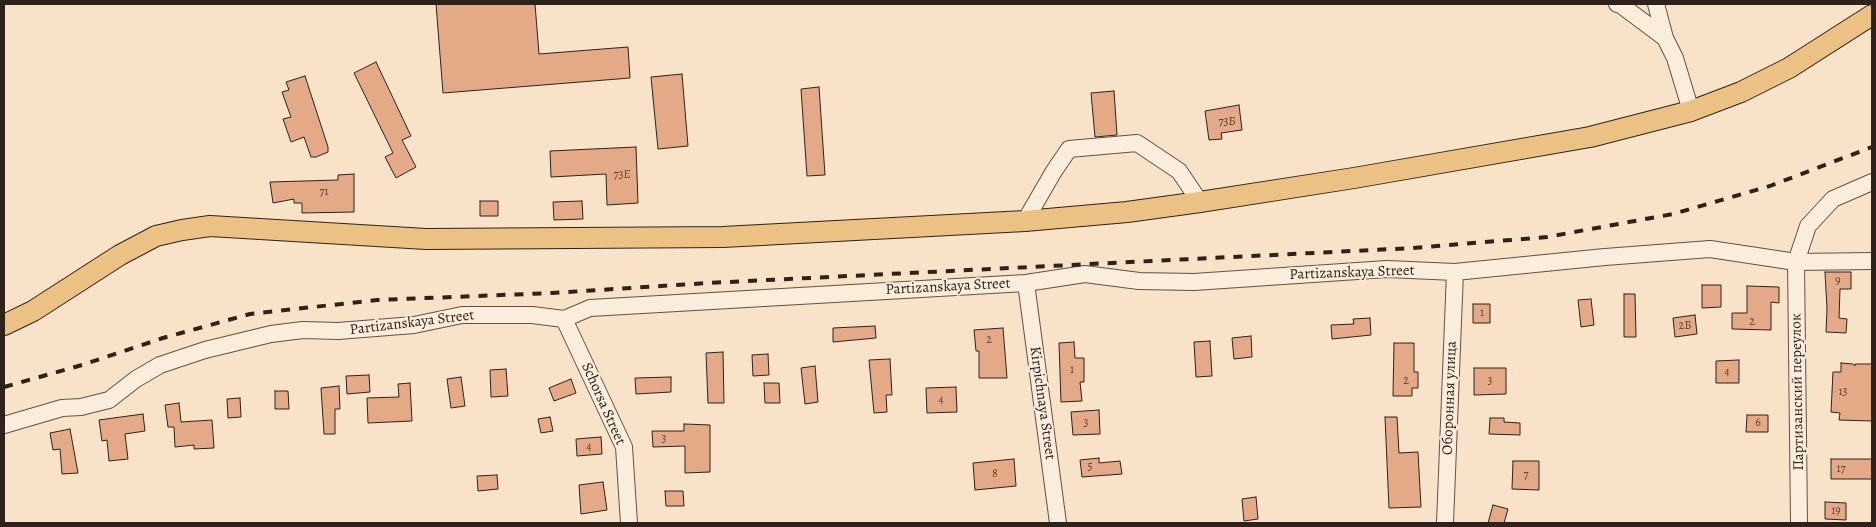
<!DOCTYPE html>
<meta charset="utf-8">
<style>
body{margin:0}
#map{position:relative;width:1876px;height:527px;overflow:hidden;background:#f8e3c8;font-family:Alegreya,serif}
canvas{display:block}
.frame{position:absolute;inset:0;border:5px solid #2e221a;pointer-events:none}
</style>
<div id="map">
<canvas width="1876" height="527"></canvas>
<div class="frame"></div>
</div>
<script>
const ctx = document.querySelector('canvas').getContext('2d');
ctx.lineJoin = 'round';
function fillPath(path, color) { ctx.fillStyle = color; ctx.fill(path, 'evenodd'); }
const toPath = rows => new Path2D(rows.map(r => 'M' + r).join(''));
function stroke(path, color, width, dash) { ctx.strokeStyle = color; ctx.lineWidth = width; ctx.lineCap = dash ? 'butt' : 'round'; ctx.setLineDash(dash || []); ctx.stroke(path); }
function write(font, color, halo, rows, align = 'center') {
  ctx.font = font + ' Alegreya,serif'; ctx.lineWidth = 4; ctx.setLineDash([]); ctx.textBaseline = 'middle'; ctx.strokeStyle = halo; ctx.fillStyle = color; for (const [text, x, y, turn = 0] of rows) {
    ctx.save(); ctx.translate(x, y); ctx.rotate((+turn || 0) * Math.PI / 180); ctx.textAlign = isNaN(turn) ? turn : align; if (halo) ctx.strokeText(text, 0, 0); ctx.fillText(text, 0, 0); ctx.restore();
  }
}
const building = toPath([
 [436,4,535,4,539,54,628,47,630,78,443,93,436,4],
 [376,62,411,136,402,140,416,167,396,178,385,157,393,153,354,73,376,62],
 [682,74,688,146,658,149,651,77,682,74],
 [305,76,328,147,328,152,316,157,311,157,304,137,291,142,283,119,291,117,282,92,289,90,286,82,305,76],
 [819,87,825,175,807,176,801,89,819,87],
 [1114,91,1117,135,1095,137,1091,93,1114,91],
 [1239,105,1242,130,1221,133,1222,139,1209,140,1205,111,1239,105],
 [636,147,638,203,607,205,606,174,551,177,550,151,636,147],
 [354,174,354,212,302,213,302,203,294,203,294,199,273,203,270,182,338,180,338,175,354,174],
 [480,201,498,201,498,216,480,216,480,201],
 [582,201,583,219,554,220,553,202,582,201],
 [1825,272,1851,272,1851,289,1840,289,1839,318,1847,319,1846,333,1826,332,1827,309,1825,272],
 [1702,285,1721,285,1721,307,1702,308,1702,285],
 [1747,286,1779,287,1779,303,1771,302,1771,330,1732,329,1732,313,1747,313,1747,286],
 [1624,294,1635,294,1636,337,1624,337,1624,294],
 [1591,299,1594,325,1581,327,1578,300,1591,299],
 [1473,304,1490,304,1490,323,1473,323,1473,304],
 [1695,315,1697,334,1675,337,1673,318,1695,315],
 [1370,318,1371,335,1332,339,1331,325,1354,324,1353,319,1370,318],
 [875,326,876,338,833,342,833,328,875,326],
 [1003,328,1007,378,979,378,979,351,976,351,974,330,1003,328],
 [1251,336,1252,357,1234,359,1232,338,1251,336],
 [1210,341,1212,376,1196,377,1194,342,1210,341],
 [1074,342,1075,358,1084,358,1084,382,1080,382,1082,401,1061,402,1059,343,1074,342],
 [1394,343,1414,343,1414,372,1418,372,1418,388,1412,388,1412,396,1393,396,1394,343],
 [723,352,724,403,708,403,706,353,723,352],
 [768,354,769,375,753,376,752,355,768,354],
 [890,359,892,395,886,395,887,412,874,413,869,360,890,359],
 [1739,360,1739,383,1716,383,1716,361,1739,360],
 [1841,363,1853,364,1855,366,1855,364,1872,364,1872,421,1839,420,1840,413,1831,412,1833,372,1841,372,1841,363],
 [815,366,818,402,805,404,801,368,815,366],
 [1474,368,1506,368,1506,394,1474,395,1474,368],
 [506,369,508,396,491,397,490,370,506,369],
 [369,375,370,392,347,394,346,376,369,375],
 [461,377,465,406,451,408,447,379,461,377],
 [671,377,671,392,636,394,635,378,671,377],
 [571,379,576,393,554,401,549,388,571,379],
 [410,383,412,421,368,423,367,398,399,397,398,384,410,383],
 [764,383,779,383,780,403,765,403,764,383],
 [339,386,340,409,335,409,335,434,324,434,321,388,339,386],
 [956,387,957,412,927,413,926,388,956,387],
 [275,391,288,391,289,409,275,409,275,391],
 [240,398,241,417,228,418,227,399,240,398],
 [179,403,181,422,212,420,214,448,194,449,194,445,175,447,174,427,168,427,165,405,179,403],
 [1099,410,1100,434,1073,435,1071,412,1099,410],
 [143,414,145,431,125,434,128,459,109,461,107,440,102,441,99,420,143,414],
 [1747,415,1768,415,1768,432,1746,432,1747,415],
 [550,417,553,431,541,433,538,419,550,417],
 [1385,417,1397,417,1399,453,1418,452,1421,507,1389,508,1385,417],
 [1490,418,1504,418,1504,422,1520,423,1520,435,1489,434,1490,418],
 [684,424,710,425,710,472,685,473,685,446,653,447,652,431,684,431,684,424],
 [70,429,78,473,62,474,60,449,53,450,50,433,70,429],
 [601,437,602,454,577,456,576,439,601,437],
 [1099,458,1099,463,1120,461,1122,474,1082,477,1080,460,1099,458],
 [1014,459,1016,486,975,490,973,463,1014,459],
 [1831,459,1872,459,1872,479,1831,479,1831,459],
 [1513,461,1539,461,1539,490,1512,489,1513,461],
 [497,475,498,489,478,491,477,476,497,475],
 [603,482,607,510,581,514,579,485,603,482],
 [665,491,683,491,684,506,666,506,665,491],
 [1256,497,1258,519,1244,521,1242,499,1256,497],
 [1825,502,1846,503,1846,520,1825,519,1825,502],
 [1493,505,1508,509,1504,523,1488,523,1493,505]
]);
fillPath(building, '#e4aa87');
stroke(building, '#2e221a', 1);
const minor = toPath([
 [1617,4,1621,5,1665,38],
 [1656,4,1665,38,1675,58,1691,111],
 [1025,221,1054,171,1069,149,1137,143,1179,171,1200,202],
 [1026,283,1058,523],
 [564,319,624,447,629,523],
 [4,425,62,408,81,407,109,400,136,379,160,365,205,350,271,334,303,330,338,331,414,325,462,315,532,315,564,319,590,308,1026,283,1085,274,1139,281,1194,282,1387,269,1455,272,1605,257,1710,249,1796,262,1872,261],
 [1445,523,1455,272],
 [1799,523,1796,262,1808,226,1833,199,1872,182]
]);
const major = toPath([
 [4,325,33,311,120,255,156,236,182,230,210,226,426,239,723,237,1025,221,1127,212,1200,202,1354,178,1590,137,1691,111,1741,92,1789,68,1872,15]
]);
stroke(minor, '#605246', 18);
stroke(major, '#2e221a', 22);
stroke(minor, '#faeddb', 16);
stroke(major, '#ecc284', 20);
stroke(toPath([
 [4,387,82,365,163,338,250,314,377,300,552,293,708,283,1413,248,1547,237,1673,214,1770,186,1872,147]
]), '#2e221a', 4, [9, 9]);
write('12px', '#5c4435', null, [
 ["73Б",1227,122],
 ["73Е",622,175],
 ["71",324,192],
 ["9",1838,281],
 ["1",1482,313],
 ["2",1752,322],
 ["2Б",1685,326],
 ["2",989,340],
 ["1",1072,370],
 ["4",1727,372],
 ["2",1406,381],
 ["3",1490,381],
 ["13",1843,392],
 ["4",941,400],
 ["3",1086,423],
 ["6",1758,423],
 ["3",664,439],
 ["4",589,447],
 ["5",1090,467],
 ["17",1841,469],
 ["8",995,474],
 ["7",1526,475],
 ["19",1836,511]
]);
write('15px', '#2e221a', '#faeddb', [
 ["Partizanskaya Street",1352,273,-2],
 ["Partizanskaya Street",948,287,-3],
 ["Partizanskaya Street",412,323,-7],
 ["Партизанский переулок",1798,392,-91],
 ["Оборонная улица",1450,398,-88],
 ["Kirpichnaya Street",1042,403,82],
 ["Schorsa Street",603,404,66]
]);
</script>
